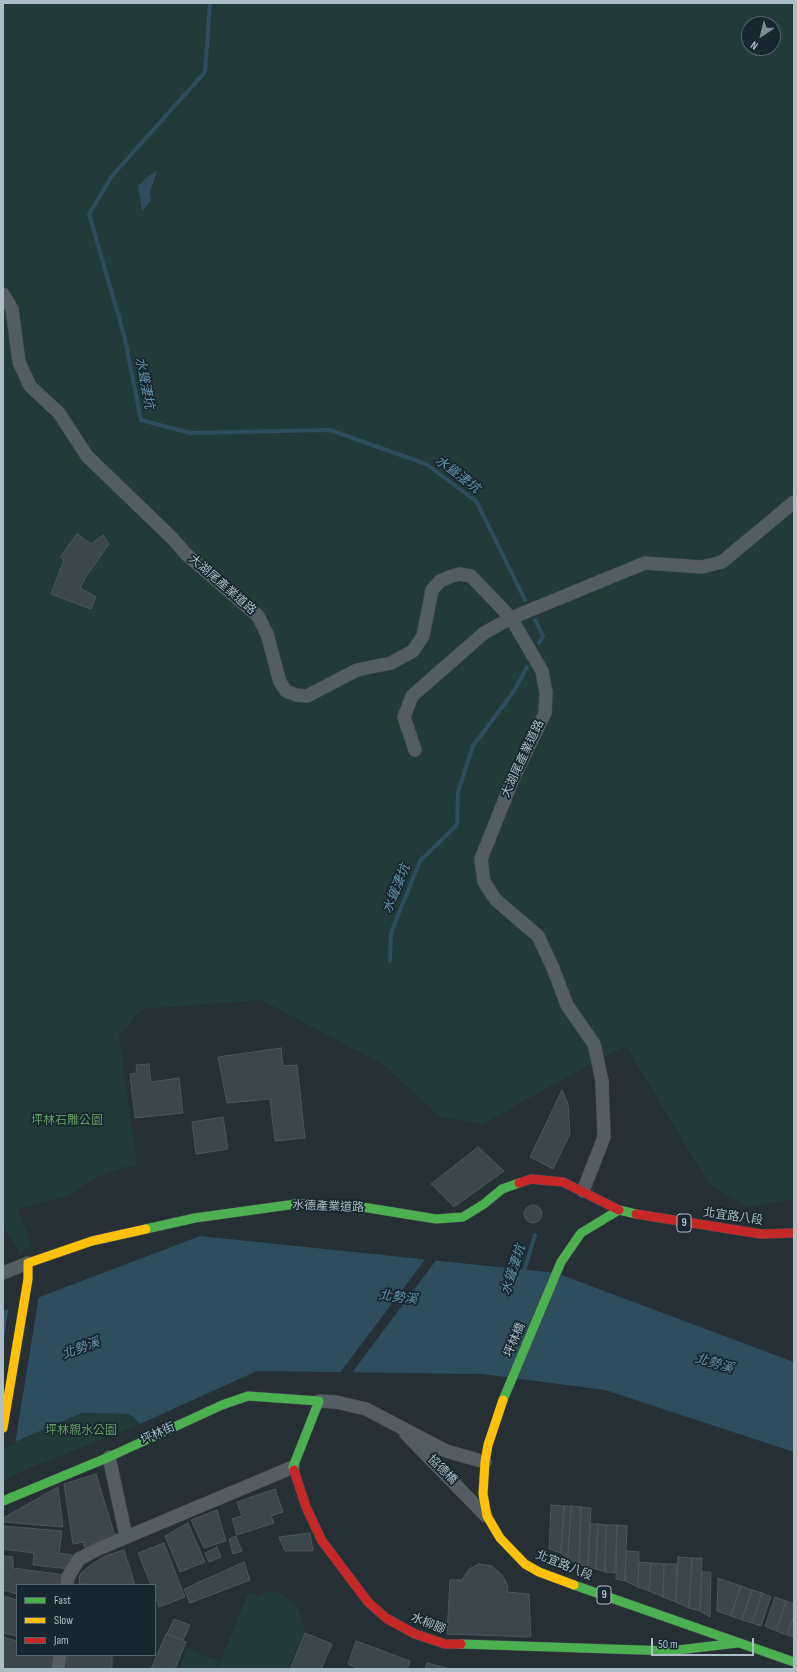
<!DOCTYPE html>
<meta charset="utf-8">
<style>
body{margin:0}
#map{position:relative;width:797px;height:1672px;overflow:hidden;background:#252f34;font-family:"Sofia Sans Condensed",sans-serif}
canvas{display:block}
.frame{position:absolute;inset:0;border:4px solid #adbec7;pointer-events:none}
.legend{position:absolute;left:16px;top:1584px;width:140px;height:72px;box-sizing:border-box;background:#18272f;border:1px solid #54636c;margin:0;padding:5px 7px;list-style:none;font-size:12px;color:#adbec7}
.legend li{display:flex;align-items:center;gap:8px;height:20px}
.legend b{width:20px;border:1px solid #54636c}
.north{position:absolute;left:741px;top:16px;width:40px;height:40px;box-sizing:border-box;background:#18272f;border:1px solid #54636c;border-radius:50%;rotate:215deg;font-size:11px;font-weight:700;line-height:16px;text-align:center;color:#adbec7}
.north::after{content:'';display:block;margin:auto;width:14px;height:18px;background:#7d8c94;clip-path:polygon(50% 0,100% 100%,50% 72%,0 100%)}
.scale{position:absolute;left:651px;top:1638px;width:103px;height:18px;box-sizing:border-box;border:2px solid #adbec7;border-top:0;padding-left:5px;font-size:12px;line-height:14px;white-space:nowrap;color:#adbec7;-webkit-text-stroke:3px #18272f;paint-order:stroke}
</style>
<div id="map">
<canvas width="797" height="1672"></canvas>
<div class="frame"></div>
<ul class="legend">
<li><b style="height:5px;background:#4caf50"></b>Fast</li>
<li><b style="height:5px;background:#ffc107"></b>Slow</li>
<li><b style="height:5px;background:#c62828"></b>Jam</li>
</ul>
<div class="north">N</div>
<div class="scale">50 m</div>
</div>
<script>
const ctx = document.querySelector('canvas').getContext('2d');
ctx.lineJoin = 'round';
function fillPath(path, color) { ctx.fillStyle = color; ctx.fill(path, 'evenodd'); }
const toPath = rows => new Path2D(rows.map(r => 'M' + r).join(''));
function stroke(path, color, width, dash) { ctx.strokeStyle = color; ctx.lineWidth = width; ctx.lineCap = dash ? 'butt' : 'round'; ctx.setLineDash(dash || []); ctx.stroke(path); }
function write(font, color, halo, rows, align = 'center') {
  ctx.font = font + ' "Sofia Sans Condensed","Noto Sans TC",sans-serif'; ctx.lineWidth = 3.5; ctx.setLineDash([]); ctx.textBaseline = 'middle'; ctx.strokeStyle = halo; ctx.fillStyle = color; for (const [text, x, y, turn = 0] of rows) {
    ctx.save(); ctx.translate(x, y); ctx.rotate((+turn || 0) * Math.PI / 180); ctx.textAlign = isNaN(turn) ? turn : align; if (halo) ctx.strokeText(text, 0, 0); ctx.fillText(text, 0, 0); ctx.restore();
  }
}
fillPath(toPath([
 [3,3,794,3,794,1199,748,1207,709,1184,626,1046,594,1062,483,1124,440,1117,384,1065,261,1000,142,1009,119,1036,137,1166,125,1167,98,1177,67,1196,18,1209,31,1245,20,1254,11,1237,3,1229],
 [749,24,773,24,773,48,749,48],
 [82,1413,129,1414,140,1424,27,1469,3,1481,3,1447],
 [249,1592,258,1596,266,1592,278,1592,294,1604,299,1612,304,1628,303,1635,288,1669,217,1669],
 [187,1649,219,1661,215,1669,179,1669]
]), '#223b38');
fillPath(toPath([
 [157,171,150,192,151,201,142,211,138,185,150,175],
 [200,1236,556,1273,794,1362,794,1452,605,1390,482,1374,257,1371,140,1424,129,1414,82,1413,3,1447,3,1311]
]), '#2e4d5d');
fillPath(toPath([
 [427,1257,437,1259,351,1374,339,1374],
 [39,1295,15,1444,3,1449,3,1345,9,1306]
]), '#252f34');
stroke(toPath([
 [210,3,205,72,112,176,89,214,124,335,141,420,190,433,330,430,426,464,476,501,525,600],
 [535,620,543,636,539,643],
 [390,961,391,933,420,861,457,825,458,792,473,746,514,691,527,667],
 [523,1274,535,1235]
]), '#2e4d5d', 4);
const building = toPath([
 [77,534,91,544,103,535,109,544,85,578,80,588,96,597,91,609,51,594,64,560,60,557,77,534],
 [281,1048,283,1066,297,1065,305,1138,275,1141,270,1099,227,1103,218,1057,281,1048],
 [149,1064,151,1082,179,1078,183,1113,135,1118,130,1074,137,1073,136,1065,149,1064],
 [562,1090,568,1104,570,1134,553,1169,530,1157,562,1090],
 [223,1117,228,1149,196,1154,192,1122,223,1117],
 [478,1147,504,1171,454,1207,431,1184,478,1147],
 '524 1214a9 9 0 1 1 18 0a9 9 0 1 1-18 0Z',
 [96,1474,115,1536,86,1551,83,1542,73,1544,64,1484,96,1474],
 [58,1487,63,1527,3,1522,3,1518,58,1487],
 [275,1489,283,1512,271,1516,274,1523,237,1535,232,1519,242,1516,237,1502,275,1489],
 [551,1505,564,1506,561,1553,549,1549,551,1505],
 [564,1506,571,1506,568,1559,561,1553,564,1506],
 [571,1506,581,1507,579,1564,568,1559,571,1506],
 [581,1507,591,1508,588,1567,579,1564,581,1507],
 [217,1510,226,1541,204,1548,191,1520,217,1510],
 [188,1523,205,1562,180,1572,165,1536,188,1523],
 [590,1524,598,1524,596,1569,588,1567,590,1524],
 [598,1524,606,1525,605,1572,596,1569,598,1524],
 [606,1525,617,1525,615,1573,605,1572,606,1525],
 [617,1525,627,1526,625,1581,616,1579,617,1525],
 [3,1526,62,1531,59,1553,72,1555,70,1569,33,1565,34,1553,3,1549,3,1526],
 [310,1533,313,1551,285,1551,279,1537,310,1533],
 [236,1536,242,1551,233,1554,229,1539,236,1536],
 [164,1543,185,1597,159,1607,155,1596,155,1585,151,1585,138,1553,164,1543],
 [217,1547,221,1557,209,1562,205,1553,217,1547],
 [124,1550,135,1585,79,1584,80,1574,92,1564,105,1556,124,1550],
 [626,1551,639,1552,638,1587,625,1581,626,1551],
 [4,1556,13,1557,13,1568,65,1575,63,1585,17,1585,17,1594,3,1590,4,1556],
 [678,1557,692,1558,689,1608,676,1602,678,1557],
 [692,1558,702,1558,700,1611,689,1608,692,1558],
 [244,1562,250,1580,190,1603,184,1589,244,1562],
 [639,1562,651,1563,649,1591,638,1587,639,1562],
 [651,1563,664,1564,663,1597,649,1591,651,1563],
 [479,1564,492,1566,503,1576,508,1587,507,1592,529,1594,531,1637,447,1634,450,1580,462,1580,469,1569,479,1564],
 [664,1564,677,1564,676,1602,663,1597,664,1564],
 [702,1572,711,1572,710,1617,700,1611,702,1572],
 [718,1578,741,1586,731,1616,717,1611,718,1578],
 [741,1586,752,1590,742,1620,731,1616,741,1586],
 [752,1590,762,1593,752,1623,742,1620,752,1590],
 [762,1593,771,1597,761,1626,752,1623,762,1593],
 [3,1596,17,1600,17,1636,3,1633,3,1596],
 [775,1597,786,1601,776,1631,765,1626,775,1597],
 [786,1601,794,1604,794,1616,787,1635,776,1631,786,1601],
 [794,1616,794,1637,787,1635,794,1616],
 [174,1619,190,1625,183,1640,167,1634,174,1619],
 [305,1633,332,1644,321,1669,290,1669,305,1633],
 [166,1634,186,1642,175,1669,151,1669,166,1634],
 [3,1637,17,1641,17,1655,55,1655,52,1669,3,1669,3,1637],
 [356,1641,410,1661,407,1669,360,1669,348,1664,356,1641],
 [67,1655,112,1655,112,1669,67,1669,67,1655],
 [427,1663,447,1668,447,1669,425,1669,427,1663]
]);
fillPath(building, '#3d464a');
stroke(building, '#4c575c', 1);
const street = toPath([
 [3,294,12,309,19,362,30,386,59,413,87,456,172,538,186,554,258,616,267,634,280,682,286,691,296,695,307,696,357,670,391,663,413,651,423,636,432,590,440,581,452,576,460,574,471,576,511,618,542,671,546,692,545,713,513,779,481,859,484,882,496,900,538,936,553,968,567,1005,594,1044,602,1081,604,1137,583,1191],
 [415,750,404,717,412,696,484,633,511,618,645,563,702,567,722,562,794,502],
 [3,1273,28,1263],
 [319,1401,336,1402,366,1409,446,1451,485,1462],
 [406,1434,486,1516],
 [109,1457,126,1536],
 [67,1585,68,1577,79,1559,98,1549,293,1467],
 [58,1669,60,1655]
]);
const fast = toPath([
 [146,1229,195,1218,296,1204,350,1205,436,1219,463,1217,484,1204,502,1189,519,1183],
 [503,1400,561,1262,581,1233,619,1210,636,1214],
 [3,1501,109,1457,222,1405,248,1396,319,1401,293,1467,294,1470],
 [574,1585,794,1662],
 [461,1644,670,1651,737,1643]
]);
const slow = toPath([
 [503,1400,488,1445,485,1462,483,1494,487,1516,500,1538,525,1564,539,1572,574,1585],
 [3,1428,28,1279,28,1263,92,1241,146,1229]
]);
const jam = toPath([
 [519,1183,531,1179,563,1182,619,1210],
 [636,1214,761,1234,794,1233],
 [294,1470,306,1507,322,1541,368,1602,386,1618,415,1634,445,1644,461,1644]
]);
stroke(street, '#434a4e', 14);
stroke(fast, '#434a4e', 10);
stroke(slow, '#434a4e', 10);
stroke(jam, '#434a4e', 10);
stroke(street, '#545d62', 13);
stroke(fast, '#4caf50', 9);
stroke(slow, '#ffc107', 9);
stroke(jam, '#c62828', 9);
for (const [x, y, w] of [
 [684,1223,14],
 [604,1595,14]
]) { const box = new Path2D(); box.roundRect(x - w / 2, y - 9, w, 18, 3); ctx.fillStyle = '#18272f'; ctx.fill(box); stroke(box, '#adbec7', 1); }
write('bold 11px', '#adbec7', null, [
 ["9",684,1223],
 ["9",604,1595]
]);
write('12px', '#adbec7', '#18272f', [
 ["大湖尾產業道路",222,585,41],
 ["大湖尾產業道路",523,759,-65],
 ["水德產業道路",328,1207,2],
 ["北宜路八段",733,1217,8],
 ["坪林橋",515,1340,-67],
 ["坪林街",158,1434,-25],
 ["協德橋",442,1470,45],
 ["北宜路八段",564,1566,22],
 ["水柳腳",428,1624,22]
]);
write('12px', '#649a62', '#18272f', [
 ["坪林石雕公園",67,1121],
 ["坪林親水公園",81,1431]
]);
write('italic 13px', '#6293aa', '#18272f', [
 ["水聳淒坑",144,383,79],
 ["水聳淒坑",457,475,37],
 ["水聳淒坑",397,889,-68],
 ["水聳淒坑",514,1270,-72],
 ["北勢溪",398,1298,7],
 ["北勢溪",81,1349,-20],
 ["北勢溪",714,1364,16]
]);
</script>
